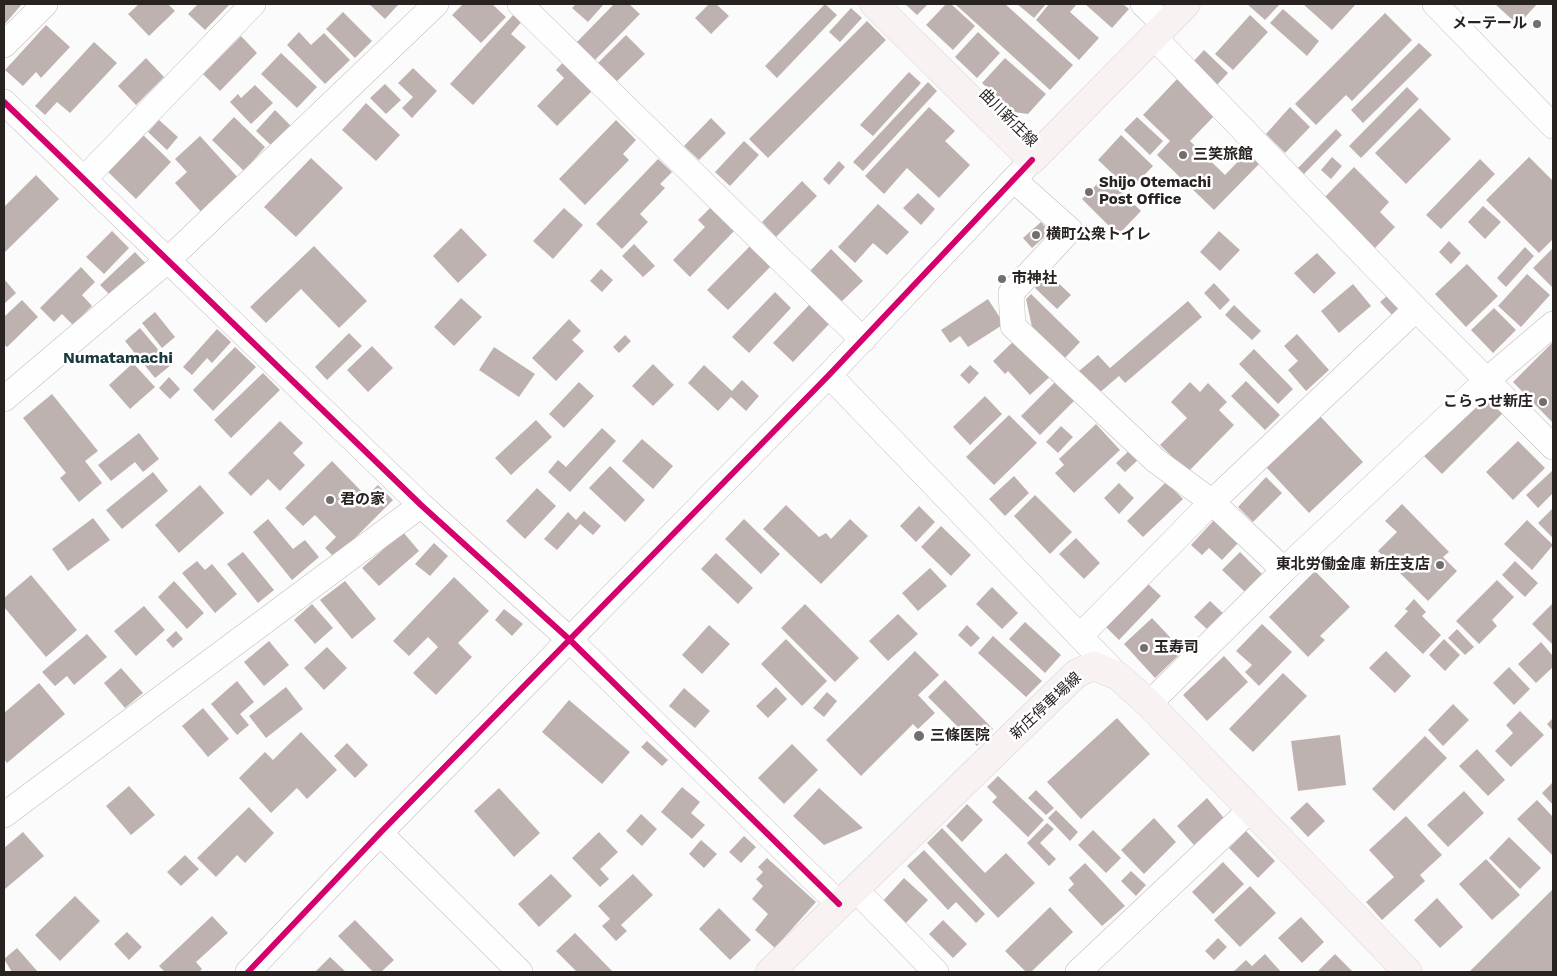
<!DOCTYPE html>
<meta charset="utf-8">
<style>
body{margin:0}
#map{position:relative;width:1557px;height:976px;overflow:hidden;background:#fcfbfb;font-family:"Work Sans",sans-serif}
canvas{display:block}
.frame{position:absolute;inset:0;border:5px solid #282221;pointer-events:none}
</style>
<div id="map">
<canvas width="1557" height="976"></canvas>
<div class="frame"></div>
</div>
<script>
const ctx = document.querySelector('canvas').getContext('2d');
ctx.lineJoin = 'round';
function fillPath(path, color) { ctx.fillStyle = color; ctx.fill(path, 'evenodd'); }
const toPath = rows => new Path2D(rows.map(r => 'M' + r).join(''));
function stroke(path, color, width, dash) { ctx.strokeStyle = color; ctx.lineWidth = width; ctx.lineCap = dash ? 'butt' : 'round'; ctx.setLineDash(dash || []); ctx.stroke(path); }
function write(font, color, halo, rows, align = 'center') {
  ctx.font = font + ' "Work Sans","Noto Sans JP",sans-serif'; ctx.lineWidth = 5; ctx.setLineDash([]); ctx.textBaseline = 'middle'; ctx.strokeStyle = halo; ctx.fillStyle = color; for (const [text, x, y, turn = 0] of rows) {
    ctx.save(); ctx.translate(x, y); ctx.rotate((+turn || 0) * Math.PI / 180); ctx.textAlign = isNaN(turn) ? turn : align; if (halo) ctx.strokeText(text, 0, 0); ctx.fillText(text, 0, 0); ctx.restore();
  }
}
fillPath(toPath([
 [4,4,22,4,4,25],
 [139,4,168,4,175,11,149,36,128,14],
 [198,4,230,4,205,30,188,14],
 [369,4,399,4,385,19],
 [463,4,492,4,506,17,481,43,452,15],
 [576,4,604,4,588,22,572,8],
 [614,4,629,4,640,14,594,61,576,43],
 [709,4,716,4,729,16,711,34,695,18],
 [825,4,837,15,777,78,765,66],
 [905,4,928,4,917,15],
 [946,4,951,4,975,26,953,50,926,25],
 [955,4,1005,4,1073,65,1050,90],
 [1017,4,1046,4,1034,18],
 [1049,4,1077,4,1070,12,1099,38,1079,60,1036,20],
 [1085,4,1123,4,1129,9,1112,28],
 [1247,4,1280,4,1265,20],
 [1303,4,1356,4,1332,30],
 [1495,4,1537,4,1518,25],
 [851,8,862,18,840,42,829,32],
 [1283,9,1319,41,1307,56,1270,23],
 [343,12,372,41,355,58,326,29],
 [515,13,523,20,511,34,526,47,473,105,450,84],
 [1385,13,1412,40,1352,101,1346,95,1316,125,1295,104],
 [1250,15,1268,32,1233,70,1215,54],
 [867,21,886,40,768,158,749,139],
 [46,25,70,47,41,78,36,72,23,86,5,70],
 [299,32,311,45,324,33,350,60,325,84,287,45],
 [978,32,1000,53,977,78,955,57],
 [626,35,645,54,615,83,597,64],
 [241,36,257,53,220,91,203,74],
 [94,42,117,63,70,113,57,102,45,115,35,106],
 [1419,43,1432,55,1363,123,1351,110],
 [1204,50,1228,73,1215,87,1191,64],
 [281,53,317,87,297,108,261,74],
 [146,58,164,77,136,105,118,86],
 [1005,58,1046,94,1028,114,1014,112,982,83],
 [565,60,594,89,557,126,537,106,564,78,556,70],
 [413,68,437,91,412,118,402,108,413,97,398,83],
 [909,72,921,83,873,136,860,125],
 [1179,77,1216,114,1190,141,1225,175,1250,149,1262,161,1214,210,1157,155,1170,141,1143,115],
 [928,82,937,91,863,171,853,162],
 [385,84,401,100,386,114,370,98],
 [255,85,273,103,251,124,230,102,238,94,241,98],
 [1407,87,1419,99,1361,158,1349,146],
 [366,103,400,135,376,161,342,130],
 [929,107,955,131,945,141,970,165,939,198,907,168,884,194,865,176],
 [1290,107,1310,127,1285,153,1266,134],
 [1420,108,1451,139,1406,184,1375,153],
 [275,110,293,128,274,148,256,131],
 [234,117,265,147,244,171,212,140],
 [1137,117,1163,141,1150,155,1124,130],
 [711,118,726,133,699,160,684,146],
 [159,120,178,137,167,150,148,132],
 [616,120,636,140,623,154,629,160,585,205,559,179],
 [1336,129,1342,135,1304,174,1298,168],
 [141,133,171,162,136,199,106,170],
 [1121,135,1153,166,1130,190,1098,160],
 [200,136,241,181,204,215,175,183,187,172,175,159],
 [744,141,759,155,730,186,715,172],
 [1332,157,1342,166,1331,179,1321,170],
 [1529,157,1553,181,1553,239,1539,253,1486,200],
 [311,158,343,188,296,237,264,207],
 [658,159,672,172,660,184,665,188,640,214,648,222,622,249,596,224],
 [1480,159,1495,174,1441,229,1426,215],
 [839,161,845,167,829,185,823,179],
 [1354,167,1389,202,1380,212,1395,227,1375,248,1324,198],
 [36,175,59,199,4,253,4,207],
 [1105,176,1141,211,1118,235,1082,199],
 [802,181,817,196,776,237,762,222],
 [918,193,935,209,921,225,903,208],
 [878,204,909,232,887,255,873,243,855,263,838,247],
 [1483,206,1501,222,1485,239,1468,222],
 [711,207,735,230,690,277,673,260,705,227,698,220],
 [564,208,583,225,553,259,533,241],
 [1041,222,1050,232,1032,248,1023,238],
 [461,228,487,255,458,283,433,256],
 [112,231,129,248,104,274,86,257],
 [1219,231,1240,250,1220,271,1200,252],
 [1449,241,1461,253,1451,264,1439,252],
 [753,243,773,264,728,310,707,290],
 [634,244,655,266,643,277,622,256],
 [314,246,367,301,339,328,301,289,266,323,250,307],
 [1525,247,1534,256,1506,287,1497,278],
 [1553,248,1553,288,1533,268],
 [831,249,863,281,841,302,810,271],
 [135,252,148,266,114,299,100,285],
 [1317,253,1336,273,1314,294,1294,273],
 [1467,264,1498,296,1466,327,1435,294],
 [81,267,95,282,82,295,92,306,73,325,62,314,54,322,40,308],
 [601,269,613,280,602,292,590,281],
 [1048,273,1071,295,1057,309,1035,288],
 [1527,274,1550,295,1521,327,1498,306],
 [4,279,16,293,4,304],
 [1214,283,1230,300,1220,310,1204,293],
 [1353,284,1371,306,1339,333,1321,311],
 [775,292,791,308,749,353,732,337],
 [1031,294,1080,342,1064,359,1032,327,1026,299],
 [1388,295,1401,309,1393,316,1380,302],
 [461,298,482,317,454,346,434,327],
 [988,299,1004,324,968,347,960,336,950,343,941,330],
 [22,300,38,317,7,347,4,344,4,317],
 [1188,301,1202,317,1125,383,1119,376,1098,394,1079,371,1098,355,1110,368],
 [811,303,831,322,793,362,773,343],
 [1234,305,1261,331,1252,340,1225,315],
 [1494,308,1516,330,1493,353,1471,330],
 [155,312,175,337,162,348,142,323],
 [569,319,581,331,572,340,584,351,556,381,532,358],
 [140,328,171,365,155,378,125,341],
 [217,329,231,342,212,363,207,358,192,375,183,367],
 [349,333,362,346,327,380,315,367],
 [1297,334,1329,370,1306,391,1288,370,1298,361,1284,346],
 [625,335,631,341,619,353,613,347],
 [1019,336,1054,373,1030,395,1008,371,1005,374,993,361],
 [1553,342,1553,423,1513,382],
 [372,346,393,368,368,392,347,370],
 [235,347,256,367,213,411,193,390],
 [494,347,535,374,519,397,479,370],
 [1254,349,1293,389,1278,404,1239,364],
 [133,363,155,387,130,409,109,385],
 [653,364,674,385,653,406,632,386],
 [704,365,732,391,742,380,759,396,746,411,731,397,718,411,688,383],
 [970,365,979,373,969,384,960,375],
 [263,373,280,390,231,438,214,420],
 [169,377,180,389,170,399,159,388],
 [1059,378,1078,397,1040,435,1021,416],
 [1246,381,1280,415,1265,430,1231,396],
 [579,382,594,396,564,428,549,414],
 [1190,382,1200,392,1208,383,1227,402,1219,410,1234,425,1188,472,1160,445,1187,418,1171,402],
 [52,394,98,451,85,461,102,483,79,502,60,478,66,473,23,418],
 [1487,395,1504,412,1442,474,1424,456],
 [985,396,1002,414,970,445,953,427],
 [1009,415,1037,443,994,485,966,457],
 [1320,416,1363,462,1309,513,1266,467],
 [536,420,552,437,511,475,495,458],
 [280,421,303,443,293,453,305,465,280,491,268,479,251,496,228,473],
 [1096,424,1120,450,1074,493,1055,473,1064,465,1059,459],
 [1061,426,1073,437,1058,453,1046,442],
 [602,428,616,441,570,492,548,472,558,460,566,467],
 [139,433,159,459,143,472,135,462,111,481,98,465],
 [642,439,673,466,653,489,622,461],
 [1518,441,1545,468,1513,500,1486,472],
 [1132,448,1141,457,1125,472,1116,463],
 [332,461,366,496,378,485,393,500,335,558,325,548,336,537,315,515,303,526,285,508],
 [610,466,645,500,625,522,589,488],
 [1553,470,1553,493,1538,508,1526,495],
 [153,472,168,491,122,529,106,510],
 [1014,476,1029,493,1005,516,989,499],
 [1266,477,1282,493,1253,522,1238,507],
 [1166,482,1183,499,1143,537,1127,521],
 [1119,483,1134,498,1119,514,1104,498],
 [200,485,224,513,179,553,155,525],
 [537,488,556,506,525,539,506,521],
 [1035,495,1072,532,1050,554,1014,516],
 [1402,504,1449,552,1443,557,1457,571,1428,601,1378,551,1397,532,1385,521],
 [786,505,819,537,826,533,831,539,850,519,868,536,821,584,763,529],
 [919,506,935,522,916,542,900,526],
 [1553,508,1553,538,1538,523],
 [584,511,601,526,593,535,580,524,557,550,544,539,568,512,576,520],
 [93,518,110,540,68,571,52,549],
 [268,519,293,549,305,540,319,557,292,580,253,532],
 [744,519,780,554,761,574,725,539],
 [1215,519,1239,542,1222,560,1209,548,1202,555,1191,545],
 [1527,520,1553,545,1532,570,1504,544],
 [941,526,971,555,951,576,921,547],
 [403,532,419,551,379,586,362,568],
 [1076,538,1100,563,1084,579,1059,554],
 [434,543,448,556,430,576,415,564],
 [243,552,274,590,258,603,227,564],
 [1240,552,1263,575,1245,592,1222,570],
 [716,553,753,588,738,604,701,569],
 [197,561,205,570,212,564,237,594,215,613,182,573],
 [1515,561,1538,583,1525,597,1502,575],
 [930,568,947,586,918,611,902,593],
 [1315,571,1350,607,1320,636,1325,640,1308,657,1269,617],
 [31,575,77,630,46,657,4,607,4,598],
 [454,577,489,611,458,643,472,657,436,695,413,673,438,647,428,637,409,656,393,641],
 [1497,580,1514,597,1492,620,1497,626,1479,644,1456,621],
 [174,581,204,613,187,629,158,597],
 [345,581,376,619,352,639,320,600],
 [1146,582,1161,596,1119,640,1105,626],
 [992,587,1018,613,1002,629,976,604],
 [1414,599,1426,612,1422,616,1441,635,1423,654,1394,626,1408,611,1405,609],
 [1210,601,1225,615,1210,632,1194,617],
 [1553,603,1553,643,1552,644,1532,624],
 [312,604,333,628,315,644,294,620],
 [805,604,859,658,835,682,781,628],
 [144,606,165,630,136,656,114,631],
 [504,609,523,624,512,636,495,620],
 [898,614,918,634,888,661,869,641],
 [1152,618,1183,651,1155,678,1124,644],
 [1025,622,1061,655,1045,673,1009,639],
 [1262,624,1292,652,1259,686,1245,672,1252,665,1236,651],
 [709,625,730,644,702,674,682,655],
 [967,625,980,638,971,647,958,635],
 [1457,629,1474,647,1465,655,1448,638],
 [176,631,183,639,173,648,166,640],
 [87,634,107,657,74,685,67,676,55,686,42,672],
 [993,636,1042,681,1026,697,978,653],
 [786,639,827,681,802,706,761,664],
 [1444,639,1460,655,1445,671,1429,655],
 [269,641,289,665,264,686,244,662],
 [1541,642,1553,656,1553,667,1536,683,1518,664],
 [327,647,347,668,324,690,304,668],
 [915,651,939,675,918,695,935,713,918,729,913,724,861,776,826,740],
 [1386,651,1411,676,1395,693,1369,668],
 [1224,656,1248,682,1207,721,1183,695],
 [1509,667,1530,689,1514,705,1493,683],
 [121,668,143,693,125,708,104,683],
 [1283,673,1307,696,1253,752,1229,729],
 [945,680,993,729,977,746,928,697],
 [237,681,254,702,240,714,249,725,237,735,211,704],
 [39,683,65,714,7,763,4,759,4,713],
 [286,687,303,709,266,738,249,716],
 [776,687,787,699,768,718,756,706],
 [684,688,710,711,695,728,669,706],
 [827,692,837,701,824,717,813,708],
 [569,700,630,752,602,784,542,732],
 [1453,704,1469,720,1443,746,1428,730],
 [203,708,229,739,208,757,182,726],
 [1520,711,1544,735,1511,767,1495,751,1513,733,1506,725],
 [1117,718,1150,754,1081,819,1047,782],
 [1553,718,1553,731,1547,724],
 [301,732,337,770,307,799,297,788,271,813,239,778,265,752,273,760],
 [1340,735,1346,785,1298,791,1291,741],
 [1425,736,1447,758,1394,811,1372,789],
 [647,741,668,760,662,766,641,747],
 [347,743,368,765,355,778,334,756],
 [792,744,818,770,784,804,758,778],
 [1477,749,1505,780,1488,796,1459,766],
 [998,776,1044,820,1028,837,992,802,997,797,987,787],
 [1553,782,1553,805,1542,793],
 [129,786,155,815,131,835,106,806],
 [682,787,700,802,691,813,705,825,692,839,661,812],
 [499,788,540,833,514,857,474,811],
 [819,788,863,828,824,845,793,816],
 [1036,790,1054,808,1046,815,1028,798],
 [1464,791,1484,813,1448,847,1427,825],
 [1207,798,1224,818,1194,845,1177,826],
 [1537,800,1553,817,1553,856,1517,819],
 [1307,802,1325,821,1308,837,1290,818],
 [967,804,983,820,962,842,946,826],
 [249,807,274,833,245,863,237,855,216,877,197,858],
 [1056,810,1078,832,1070,841,1048,818],
 [641,814,657,829,642,846,626,831],
 [1406,816,1442,855,1420,875,1425,881,1382,920,1366,902,1394,877,1369,850],
 [1154,818,1176,842,1144,874,1121,850],
 [1047,823,1054,829,1040,843,1056,859,1049,866,1027,843],
 [942,828,985,873,1006,853,1035,883,998,918,927,843],
 [1093,830,1121,858,1106,873,1078,845],
 [1246,831,1275,861,1258,878,1229,848],
 [23,832,44,856,5,889,4,848],
 [599,832,618,852,600,869,609,879,600,887,572,858],
 [744,836,756,847,741,863,729,852],
 [1509,837,1541,868,1520,889,1489,858],
 [701,840,717,854,704,868,689,854],
 [924,850,985,914,976,923,956,902,948,910,907,866],
 [185,855,199,869,181,886,167,872],
 [767,858,816,902,775,948,755,930,768,914,752,899,763,886,756,879,763,872,758,867],
 [1486,859,1520,895,1492,920,1459,884],
 [1223,862,1244,884,1213,914,1192,892],
 [1085,863,1125,906,1102,926,1068,890,1074,884,1069,878],
 [1131,871,1146,885,1136,896,1121,881],
 [551,874,572,896,539,927,518,904],
 [633,874,653,895,621,925,627,931,616,941,602,926,610,919,598,906],
 [904,878,928,900,903,926,880,904],
 [1250,886,1276,913,1240,947,1214,920],
 [1552,890,1553,972,1469,972],
 [75,896,100,921,60,961,35,935],
 [1437,898,1463,927,1440,948,1414,920],
 [1050,907,1073,932,1031,972,1026,972,1005,951],
 [719,908,751,940,730,960,699,929],
 [212,916,228,933,196,962,202,969,199,972,165,972,159,966],
 [1301,917,1324,942,1302,963,1278,938],
 [355,920,394,960,381,972,373,972,338,936],
 [943,920,967,944,953,958,929,934],
 [127,932,142,947,129,960,114,944],
 [575,933,613,972,577,972,556,951],
 [1218,938,1227,947,1214,960,1205,951],
 [17,948,38,972,12,972,4,959],
 [1265,954,1281,972,1233,972,1246,960,1252,966],
 [1335,954,1353,972,1317,972],
 [330,957,346,972,315,972]
]), '#beb2b0');
const minor = toPath([
 [520,4,863,340],
 [1143,4,1165,25],
 [1435,4,1553,126],
 [1154,37,1416,309,1553,447],
 [4,45,45,4],
 [4,102,421,505,570,640,839,904],
 [84,179,253,4],
 [1014,180,1070,230,1011,293,1013,326,1155,460,1212,502,1284,570],
 [829,375,1118,676],
 [4,399,168,260,436,4],
 [1080,636,1212,502,1416,309],
 [1149,704,1284,570,1487,380,1553,324],
 [4,815,421,505],
 [380,833,520,972],
 [855,889,936,972],
 [248,972,380,833,829,375,1032,160],
 [1078,972,1251,809]
]);
const major = toPath([
 [874,4,1032,160,1186,4],
 [770,972,1077,673,1094,666,1118,676,1149,704,1408,972]
]);
stroke(minor, '#c0bdbc', 26);
stroke(major, '#d7d6d5', 29);
stroke(minor, '#fffefe', 25);
stroke(major, '#f8f2f2', 28);
stroke(toPath([
 [4,102,421,505,570,640,839,904],
 [248,972,380,833,829,375,1032,160]
]), '#d6006c', 6);
for (const [x, y, r, color] of [
 [1537,24,5,"#726e6d"],
 [1183,155,5,"#726e6d"],
 [1089,192,5,"#726e6d"],
 [1036,235,5,"#726e6d"],
 [1002,279,5,"#726e6d"],
 [1543,402,5,"#726e6d"],
 [330,500,5,"#726e6d"],
 [1440,565,5,"#726e6d"],
 [1144,648,5,"#726e6d"],
 [919,736,6,"#726e6d"]
]) { const dot = new Path2D(); dot.arc(x, y, r, 0, 2 * Math.PI); ctx.fillStyle = color; ctx.fill(dot); stroke(dot, '#fff', 2); }
write('bold 15px', '#282221', '#fff', [
 ["メーテール",1527,24,"right"],
 ["三笑旅館",1193,155],
 ["Shijo Otemachi",1099,183],
 ["Post Office",1099,200],
 ["横町公衆トイレ",1046,235],
 ["市神社",1012,279],
 ["こらっせ新庄",1533,402,"right"],
 ["君の家",340,500],
 ["東北労働金庫 新庄支店",1430,565,"right"],
 ["玉寿司",1154,648],
 ["三條医院",930,736]
], 'left');
write('15px', '#282221', '#fff', [
 ["曲川新庄線",1008,118,45],
 ["新庄停車場線",1046,706,-43]
]);
write('bold 16px', '#183a3e', '#fff', [
 ["Numatamachi",118,358]
]);
</script>
